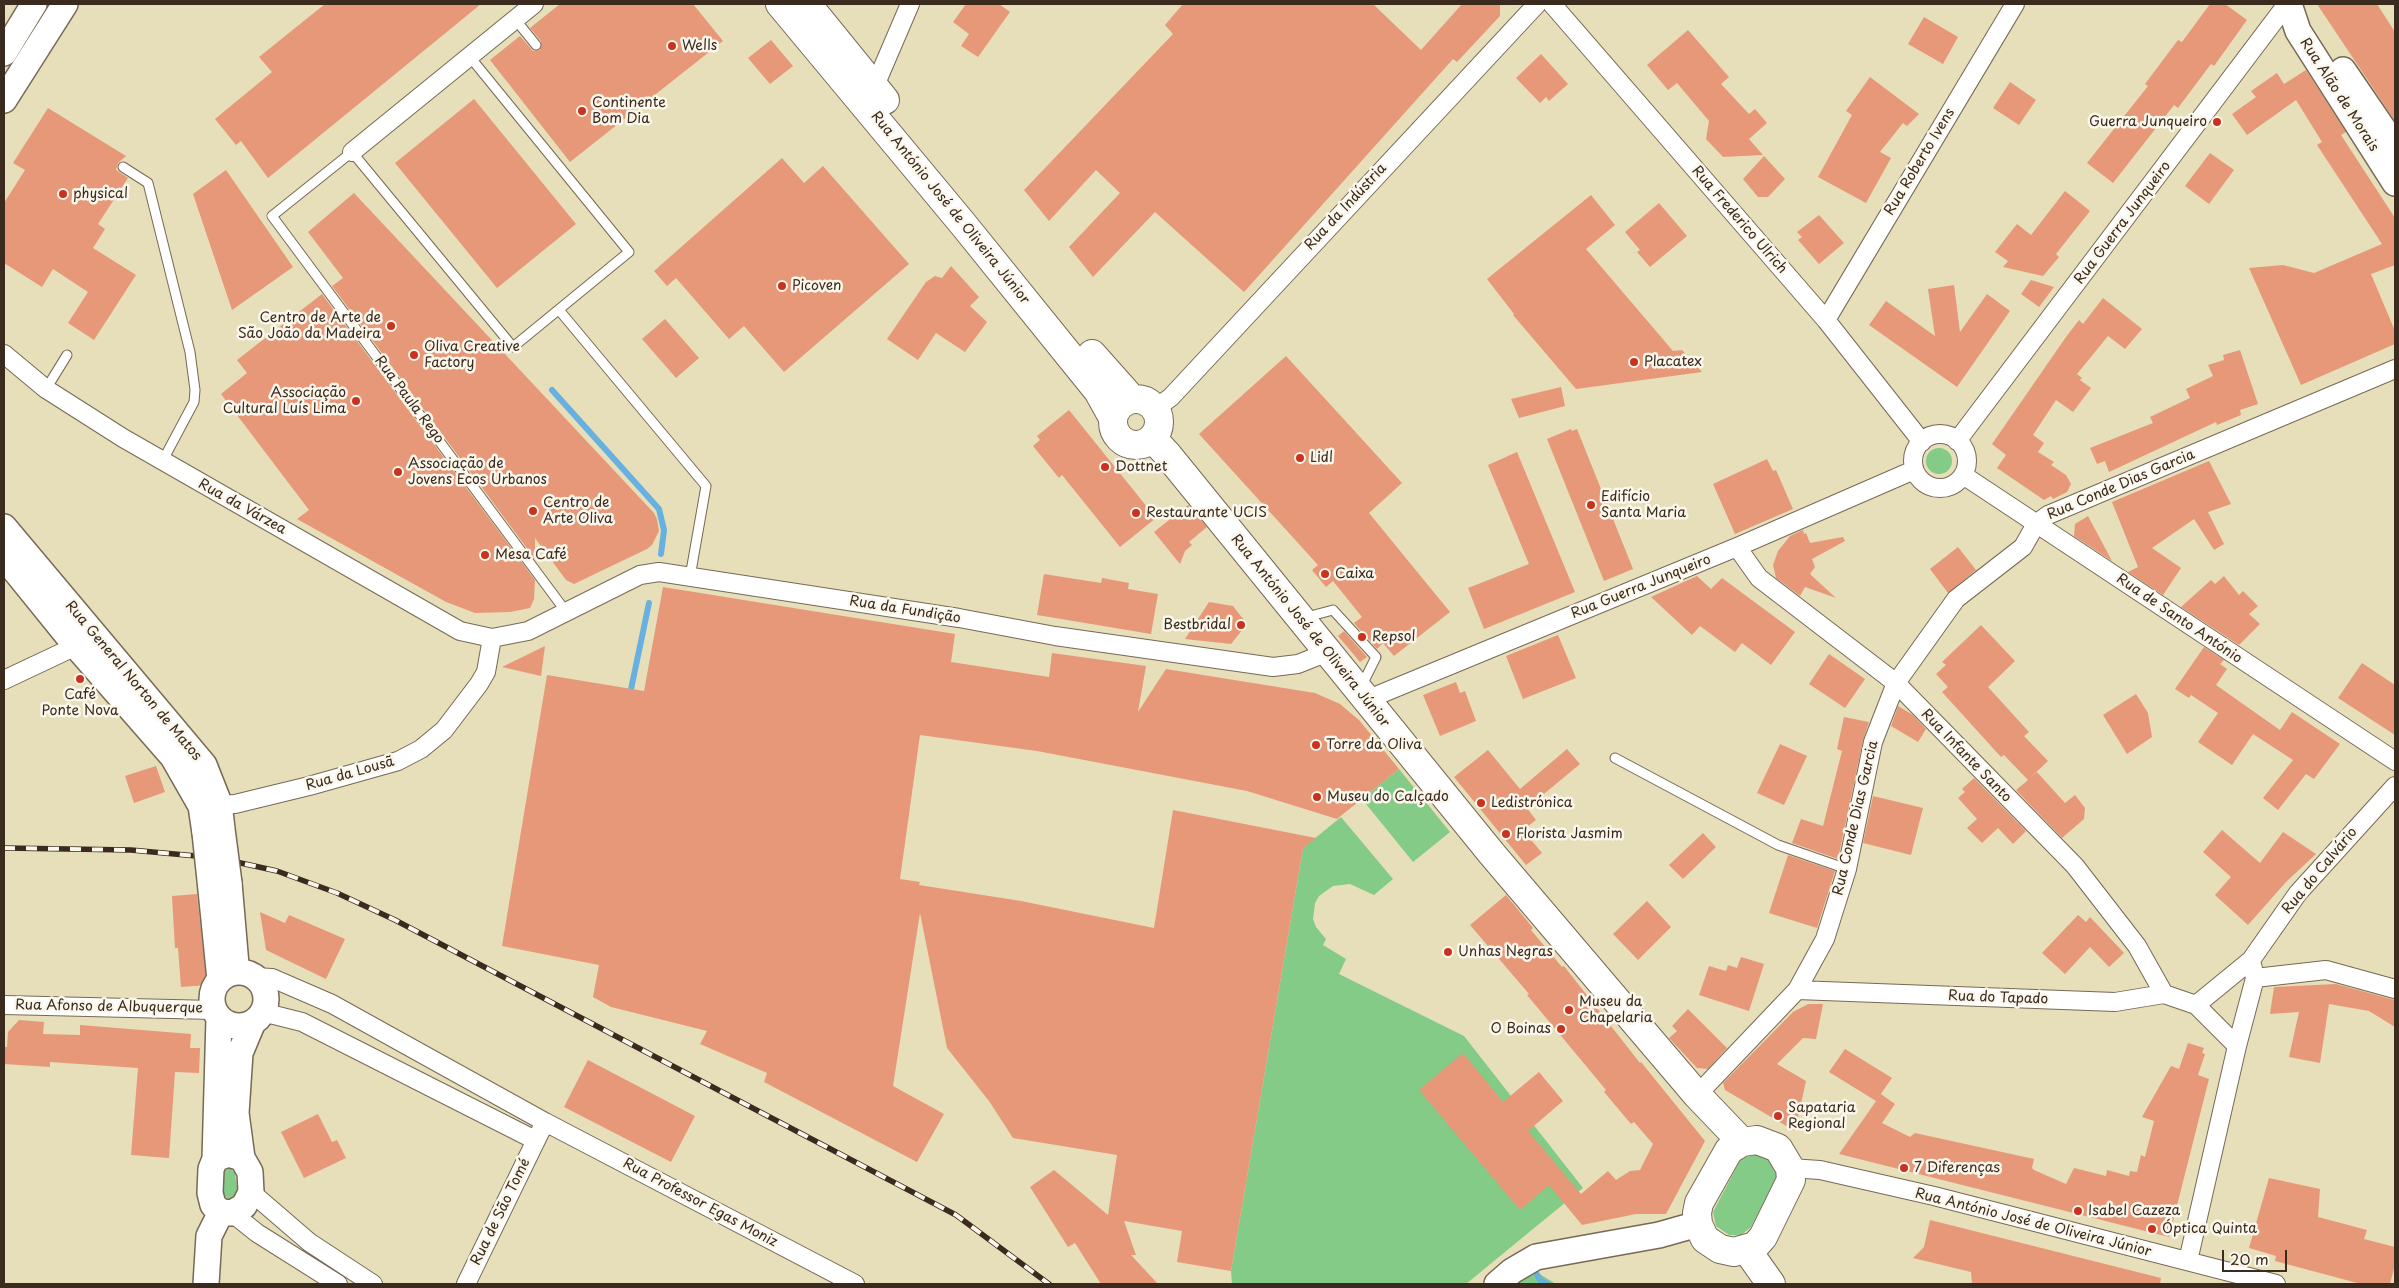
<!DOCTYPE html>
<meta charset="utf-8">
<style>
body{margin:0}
#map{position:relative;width:2399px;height:1288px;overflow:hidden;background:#e6dfba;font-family:"Playpen Sans",sans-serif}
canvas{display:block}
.frame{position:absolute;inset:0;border:5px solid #3b2a1e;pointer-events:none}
.scale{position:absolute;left:2222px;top:1250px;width:65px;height:22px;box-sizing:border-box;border:2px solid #3b2a1e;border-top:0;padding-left:6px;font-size:15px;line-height:18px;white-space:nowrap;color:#3b2a1e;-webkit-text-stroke:4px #fbf7ec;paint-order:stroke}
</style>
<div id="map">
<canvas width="2399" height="1288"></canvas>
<div class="frame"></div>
<div class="scale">20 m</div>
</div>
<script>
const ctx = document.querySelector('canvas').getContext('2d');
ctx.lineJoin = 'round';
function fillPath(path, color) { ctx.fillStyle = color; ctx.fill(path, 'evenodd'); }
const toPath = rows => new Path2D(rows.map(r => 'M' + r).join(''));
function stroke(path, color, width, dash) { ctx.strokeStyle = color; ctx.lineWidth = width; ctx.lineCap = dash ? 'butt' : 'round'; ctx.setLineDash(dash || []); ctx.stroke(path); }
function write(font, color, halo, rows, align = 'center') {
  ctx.font = font + ' "Playpen Sans",sans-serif'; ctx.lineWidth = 5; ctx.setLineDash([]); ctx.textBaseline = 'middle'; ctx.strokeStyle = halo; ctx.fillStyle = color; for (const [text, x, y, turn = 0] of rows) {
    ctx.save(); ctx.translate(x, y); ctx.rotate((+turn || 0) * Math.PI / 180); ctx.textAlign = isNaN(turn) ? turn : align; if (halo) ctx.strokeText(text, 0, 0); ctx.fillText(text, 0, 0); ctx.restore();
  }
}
fillPath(toPath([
 '1926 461a13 13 0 1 1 26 0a13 13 0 1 1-26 0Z',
 [1399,769,1450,832,1413,862,1362,799],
 [1341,817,1393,879,1374,895,1350,884,1333,886,1319,896,1315,903,1313,919,1316,927,1326,939,1323,945,1346,959,1339,974,1464,1036,1583,1188,1466,1284,1232,1284,1231,1271,1303,848],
 [1756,1153,1772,1162,1777,1177,1751,1227,1741,1235,1729,1235,1716,1226,1713,1212,1741,1159],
 [229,1167,235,1173,237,1188,235,1197,228,1199,221,1193,222,1174],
 [1538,1273,1556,1284,1515,1284,1518,1281]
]), '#83cb87');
stroke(toPath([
 [552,390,659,509,664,530,661,554],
 [630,694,649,603],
 [1536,1273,1541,1281,1547,1284]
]), '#68b0e0', 6);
fillPath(toPath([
 [325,4,481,4,268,178,241,141,236,145,215,119,272,72,259,57],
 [560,4,693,4,723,41,570,162,490,60,520,36,533,51,540,50,541,41,530,28],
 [966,4,999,4,1010,12,978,57,961,46,969,34,953,22],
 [1183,4,1373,4,1421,50,1462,4,1500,4,1500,16,1457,62,1453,59,1244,292,1155,212,1093,277,1069,247,1120,193,1096,170,1049,221,1024,190,1173,34,1165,25],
 [2210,4,2225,4,2247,20,2214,66,2211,64,2178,108,2174,105,2113,183,2087,163,2148,86,2145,84,2178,40,2182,42],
 [2317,4,2377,4,2395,32,2395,121],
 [1924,17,1958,37,1943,64,1908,44],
 [1688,30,1729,77,1721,84,1749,114,1755,109,1767,123,1749,139,1763,155,1723,157,1706,139,1709,121,1677,83,1668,90,1647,65],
 [771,40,793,66,770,84,748,58],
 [1541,54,1568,84,1549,101,1546,97,1540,103,1516,78],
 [2306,70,2346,132,2341,135,2395,218,2395,265,2371,274,2395,331,2395,344,2301,385,2249,268,2283,265,2314,273,2382,244,2317,145,2322,142,2296,100,2247,135,2232,114,2256,97,2251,91,2277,73,2284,84],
 [1870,77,1919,114,1907,126,1903,123,1880,152,1891,158,1866,203,1818,177,1852,115,1846,111],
 [2010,82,2036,100,2019,125,1993,108],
 [474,99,576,224,497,288,395,163],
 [48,108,126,156,118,163,116,170,128,178,98,224,105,229,93,248,136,275,94,340,68,323,88,292,53,269,42,287,4,263,4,203,25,170,13,163],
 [2210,153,2234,170,2209,204,2185,186],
 [1764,156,1785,179,1768,197,1758,197,1743,179],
 [782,158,804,183,823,166,909,264,784,372,744,326,729,339,676,278,667,286,654,271],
 [226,170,293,267,232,310,193,194],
 [2065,191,2090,211,2056,254,2059,257,2043,276,2003,267,2008,261,1995,252,2017,224,2031,235],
 [354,193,654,513,657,519,659,531,652,545,647,549,574,584,566,580,535,538,535,559,332,286,343,278,308,232],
 [1591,195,1615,225,1586,249,1673,351,1682,350,1702,372,1576,389,1513,315,1514,314,1487,279],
 [1659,203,1687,236,1650,267,1637,252,1640,250,1625,232],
 [1819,215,1844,243,1819,264,1798,240,1802,237,1797,232],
 [951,266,979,297,970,306,987,322,965,352,936,333,918,360,887,339,926,282,935,276,942,278],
 [2031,280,2054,287,2039,307,2021,294],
 [1954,285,1960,332,1987,294,2010,311,1957,387,1869,325,1886,301,1935,336,1928,289],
 [322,294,535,580,534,599,530,608,510,612,475,613,446,602,297,519,309,510,221,394,247,373,237,360],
 [2103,298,2142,329,2125,349,2108,336,2077,374,2082,378,2080,380,2091,388,2073,412,2056,400,2033,435,2044,443,2038,452,2054,462,2051,465,2066,475,2071,484,2067,492,2053,499,2051,496,2044,500,1997,468,2006,455,1992,444,2066,337,2079,320,2083,324],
 [665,319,699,358,676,378,642,339],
 [2240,350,2258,404,2240,410,2241,415,2217,425,2216,422,2109,472,2105,461,2097,464,2090,448,2153,423,2150,417,2190,398,2186,389,2213,376,2208,365,2224,360,2223,355],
 [1286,356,1402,483,1369,513,1450,612,1394,656,1383,643,1377,649,1354,623,1362,617,1333,581,1326,587,1312,570,1318,565,1199,434],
 [1561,387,1565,406,1519,418,1511,399],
 [1069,410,1156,518,1120,547,1062,475,1059,478,1033,446,1040,440,1037,436],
 [1571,429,1572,431,1577,429,1633,569,1604,581,1547,439],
 [1517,452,1575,592,1484,629,1468,588,1529,564,1488,465],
 [1767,459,1773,471,1776,470,1793,509,1735,534,1713,484],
 [2209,461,2231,504,2208,512,2224,544,2214,550,2194,519,2152,548,2181,568,2163,595,2128,572,2138,567,2112,502],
 [1188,505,1207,527,1189,542,1192,545,1185,551,1180,564,1154,532],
 [2088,516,2112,561,2074,536,2075,524],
 [1803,530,1804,534,1806,533,1810,543,1843,537,1845,541,1812,559,1815,567,1810,574,1836,598,1805,587,1800,596,1776,578,1773,565,1778,551,1790,536],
 [1958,547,1976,570,1948,593,1930,569],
 [1044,574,1101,583,1102,578,1129,583,1128,589,1158,594,1151,634,1037,615],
 [1697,576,1711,589,1722,578,1795,632,1771,665,1742,643,1735,652,1700,626,1692,635,1651,597],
 [2224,576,2239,595,2243,591,2258,606,2249,614,2260,624,2239,645,2181,607,2211,580,2215,584],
 [663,587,955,634,951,662,1049,677,1052,653,1146,666,1138,712,1166,669,1315,693,1340,704,1359,720,1399,769,1337,819,1247,791,1037,751,920,735,900,879,920,882,919,885,1021,901,1154,928,1173,810,1316,838,1303,848,1231,1271,1177,1262,1182,1231,1124,1221,1136,1255,1131,1255,1158,1284,1101,1284,1075,1243,1068,1247,1030,1187,1054,1170,1108,1215,1117,1155,1013,1138,989,1101,947,1048,920,913,893,1086,944,1114,917,1162,764,1082,767,1073,700,1044,707,1031,611,1007,593,997,599,965,502,946,547,675,644,691],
 [1209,602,1233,606,1247,624,1231,644,1185,639],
 [1981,625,2015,661,1988,687,2029,732,2024,736,2048,761,2030,778,2037,772,2065,803,2075,795,2085,808,2084,819,2062,838,2016,790,2028,780,2004,755,2001,757,1942,692,1948,687,1936,674,1946,665,1942,662],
 [1344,631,1367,657,1360,662,1338,636],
 [1558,635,1576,678,1523,699,1506,656],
 [545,646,541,676,502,667],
 [2204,647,2224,660,2220,664,2227,669,2216,685,2280,730,2292,712,2340,744,2314,779,2306,774,2278,810,2263,798,2293,760,2253,734,2232,765,2198,742,2218,713,2191,695,2189,698,2175,689],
 [1829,654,1865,679,1845,708,1809,684],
 [2362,663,2395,685,2395,735,2338,698],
 [1456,682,1460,693,1465,691,1476,721,1440,736,1423,695],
 [2136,694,2148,713,2152,737,2127,754,2103,715],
 [1898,706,1913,715,1926,729,1918,742,1891,726],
 [1844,717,1869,722,1863,740,1838,859,1792,843,1801,819,1823,826,1842,751,1837,749],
 [1780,744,1807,756,1784,805,1757,793],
 [1567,749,1580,764,1527,808,1536,820,1523,830,1542,853,1526,865,1454,777,1488,750,1520,789],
 [156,766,165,792,134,803,125,776],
 [1974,778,2026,831,2013,844,1998,828,1982,843,1967,828,1977,819,1958,798,1965,792,1962,789],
 [1873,796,1923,808,1911,855,1863,843],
 [2222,830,2260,863,2283,832,2316,854,2286,882,2248,925,2215,895,2231,877,2203,852],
 [1703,833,1716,847,1683,879,1669,865],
 [1788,855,1835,871,1817,928,1769,913],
 [197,894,207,985,181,987,178,948,175,948,172,896],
 [1506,895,1533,928,1531,930,1562,967,1564,966,1640,1063,1641,1062,1705,1141,1666,1214,1636,1214,1582,1225,1549,1185,1520,1210,1419,1090,1463,1053,1503,1102,1539,1072,1563,1101,1528,1131,1581,1194,1608,1171,1616,1180,1630,1171,1640,1170,1653,1144,1634,1122,1631,1124,1604,1092,1606,1090,1527,995,1529,994,1470,925],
 [1647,901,1671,927,1638,960,1613,934],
 [260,912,285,923,289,915,345,939,326,979,266,950],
 [2078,915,2086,922,2090,917,2124,953,2109,967,2090,947,2065,974,2042,953],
 [1741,957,1764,964,1749,1011,1699,995,1709,966,1726,971,1728,965,1737,968],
 [2336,984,2395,1000,2395,1027,2369,1011,2329,1004,2320,1063,2289,1057,2299,1012,2270,1014,2274,987],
 [1808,1004,1823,1004,1816,1039,1803,1038,1777,1064,1806,1081,1795,1131,1725,1090,1723,1083,1793,1012],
 [1688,1009,1727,1048,1708,1069,1697,1068,1669,1038,1677,1031,1672,1026],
 [19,1020,44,1022,43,1034,80,1035,80,1025,191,1034,190,1048,200,1048,199,1073,175,1072,169,1158,131,1155,138,1068,50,1062,50,1067,4,1064,4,1047,7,1047,8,1032],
 [2188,1043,2204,1048,2202,1053,2205,1054,2198,1075,2209,1079,2169,1237,1839,1154,1881,1094,1895,1104,1882,1123,1910,1137,1915,1133,2034,1159,2032,1168,2034,1170,2066,1184,2074,1168,2106,1176,2107,1170,2129,1176,2130,1171,2137,1172,2141,1155,2145,1157,2154,1121,2142,1117,2171,1066,2179,1069],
 [1845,1049,1892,1078,1876,1101,1829,1072],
 [588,1060,695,1116,671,1162,564,1107],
 [318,1114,332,1142,337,1140,346,1158,304,1178,281,1132],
 [2269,1178,2320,1189,2318,1217,2367,1230,2364,1239,2395,1247,2395,1265,2390,1284,2361,1284,2275,1261,2276,1256,2249,1248],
 [1930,1220,2161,1278,2160,1284,1972,1284,1971,1272,1913,1258,1924,1247]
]), '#e79879');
const lane = toPath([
 [515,19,536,45],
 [470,57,629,252,513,347,352,152,272,216,567,613],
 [123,167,148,183,190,352,195,390,194,402,162,462],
 [559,310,706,486,690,577],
 [46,389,67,355],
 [1303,618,1333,610,1376,657,1361,687],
 [1615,758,1778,845,1847,869]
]);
const street = toPath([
 [1552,4,1826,320,1922,442],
 [871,95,910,4],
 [352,152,534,4],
 [1826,320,2015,4],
 [4,354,46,389,123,438,460,631,492,638,528,631,640,575,659,572,959,618,1055,636,1273,667,1298,664,1328,652],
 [1155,409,1171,397,1537,4],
 '1913 461a27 27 0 1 1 54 0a27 27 0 1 1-54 0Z',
 [1957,441,2287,4],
 [1963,475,2395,761],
 [1737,547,1759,578,1896,683,2075,866,2137,946,2164,994],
 [4,680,76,646,83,639],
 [1366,700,1737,547,1914,470],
 [209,805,235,804,309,786,398,761,421,749,444,730,479,684,486,672,492,638],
 [254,977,272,978,332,1004,545,1122,855,1284],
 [2255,978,2326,970,2395,989],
 [1797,990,2115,1002,2164,994,2196,1005,2237,1046],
 [4,1005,214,1010],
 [2196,1005,2251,960],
 [262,1012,302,1022,535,1140],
 [1697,1095,1797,990,1825,939,1847,869,1873,742,1896,683,1956,599,2023,547,2036,524,2048,515,2395,369],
 [1790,1168,1820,1170,1934,1196,2276,1284],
 [251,1192,309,1242,373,1284],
 [232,1213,257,1233,338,1284],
 [2188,1261,2237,1046,2255,978,2251,960,2298,893,2395,786],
 [466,1284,541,1130]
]);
const secondary = toPath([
 [2289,4,2298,31,2395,183],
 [4,53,34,4],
 [2343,70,2395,146],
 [4,100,65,4],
 [4,527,204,765,219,803,222,829],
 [4,557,76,646,173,757,201,806,205,833],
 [210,880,220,980],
 [229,883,236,965],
 '212 999a27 27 0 1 1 54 0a27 27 0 1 1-54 0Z',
 [228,1154,242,1158,250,1172,251,1192,244,1206,232,1213,221,1212,213,1205,210,1193,211,1169,215,1159,228,1154],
 [242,1158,236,1113,240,1053,253,1022],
 [215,1159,219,1018],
 [206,1284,209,1236,221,1212],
 [1497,1284,1512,1271,1536,1257,1659,1235,1698,1224]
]);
const primary = toPath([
 [780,4,963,224,1098,391,1113,418],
 [807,4,885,100],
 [1092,354,1132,399],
 '1113 422a23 23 0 1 1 46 0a23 23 0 1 1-46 0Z',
 [1152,438,1167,454,1492,854,1697,1095,1742,1142],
 [1757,1140,1778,1148,1790,1168,1791,1180,1763,1237,1755,1246,1734,1252,1720,1249,1705,1239,1698,1224,1697,1213,1699,1203,1729,1150,1742,1142,1757,1140],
 [1747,1250,1771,1284]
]);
stroke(lane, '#776955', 11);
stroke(street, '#776955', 20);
stroke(secondary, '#776955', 28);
stroke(primary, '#776955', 30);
stroke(lane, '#fff', 9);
stroke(street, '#fff', 18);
stroke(secondary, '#fff', 25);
stroke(primary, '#fff', 28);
const rail = toPath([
 [4,848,131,850,218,858,277,871,337,893,395,920,956,1215,1049,1284]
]);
stroke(rail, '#3b2a1e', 5.5);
stroke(rail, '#fbf7ec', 4, [11]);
const secondaryBridge = toPath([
 [222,829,229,883],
 [205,833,210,880]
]);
stroke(secondaryBridge, '#776955', 28, []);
stroke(secondaryBridge, '#fff', 25);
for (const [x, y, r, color] of [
 [672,46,5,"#c8321e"],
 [582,111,5,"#c8321e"],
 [2217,122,5,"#c8321e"],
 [63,194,5,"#c8321e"],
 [782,286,5,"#c8321e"],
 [391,326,5,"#c8321e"],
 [414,355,5,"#c8321e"],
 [1634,362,5,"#c8321e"],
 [356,401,5,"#c8321e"],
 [1300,458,5,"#c8321e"],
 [1105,467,5,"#c8321e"],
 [398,472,5,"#c8321e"],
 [1591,505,5,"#c8321e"],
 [533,511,5,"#c8321e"],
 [1136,513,5,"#c8321e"],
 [485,555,5,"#c8321e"],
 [1325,574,5,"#c8321e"],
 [1241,625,5,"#c8321e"],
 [1362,637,5,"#c8321e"],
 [80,679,5,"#c8321e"],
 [1316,745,5,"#c8321e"],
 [1317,797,5,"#c8321e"],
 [1481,803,5,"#c8321e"],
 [1506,834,5,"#c8321e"],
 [1448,952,5,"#c8321e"],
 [1569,1010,5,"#c8321e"],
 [1561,1029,5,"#c8321e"],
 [1778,1116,5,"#c8321e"],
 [1904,1168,5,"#c8321e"],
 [2078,1211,5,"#c8321e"],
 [2152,1229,5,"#c8321e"]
]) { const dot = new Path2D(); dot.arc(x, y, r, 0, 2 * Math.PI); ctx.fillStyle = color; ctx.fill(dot); stroke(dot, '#fbf7ec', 2); }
write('14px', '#3b2a1e', '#fbf7ec', [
 ["Wells",682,46],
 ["Continente",592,103],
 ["Bom Dia",592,119],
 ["Guerra Junqueiro",2207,122,"right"],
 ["physical",73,194],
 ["Picoven",792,286],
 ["Centro de Arte de",381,318,"right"],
 ["São João da Madeira",381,334,"right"],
 ["Oliva Creative",424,347],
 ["Factory",424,363],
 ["Placatex",1644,362],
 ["Associação",346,393,"right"],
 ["Cultural Luís Lima",346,409,"right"],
 ["Lidl",1310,458],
 ["Associação de",408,464],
 ["Jovens Ecos Urbanos",408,480],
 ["Dottnet",1115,467],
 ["Edifício",1601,497],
 ["Santa Maria",1601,513],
 ["Centro de",543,503],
 ["Arte Oliva",543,519],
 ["Restaurante UCIS",1146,513],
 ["Mesa Café",495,555],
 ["Caixa",1335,574],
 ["Bestbridal",1231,625,"right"],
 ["Repsol",1372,637],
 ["Café",80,695,"center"],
 ["Ponte Nova",80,711,"center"],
 ["Torre da Oliva",1326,745],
 ["Museu do Calçado",1327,797],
 ["Ledistrónica",1491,803],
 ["Florista Jasmim",1516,834],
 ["Unhas Negras",1458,952],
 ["Museu da",1579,1002],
 ["Chapelaria",1579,1018],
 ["O Boinas",1551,1029,"right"],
 ["Sapataria",1788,1108],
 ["Regional",1788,1124],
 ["7 Diferenças",1914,1168],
 ["Isabel Cazeza",2088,1211],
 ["Óptica Quinta",2162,1229]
], 'left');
write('14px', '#3b2a1e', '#fbf7ec', [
 ["Rua Alão de Morais",2339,95,57],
 ["Rua Roberto Ivens",1920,162,-59],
 ["Rua da Indústria",1346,207,-47],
 ["Rua António José de Oliveira Júnior",950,208,51],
 ["Rua Frederico Ulrich",1739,220,49],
 ["Rua Guerra Junqueiro",2123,223,-53],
 ["Rua Paula Rego",409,400,53],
 ["Rua Conde Dias Garcia",2121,485,-23],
 ["Rua da Várzea",242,507,29],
 ["Rua Guerra Junqueiro",1641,587,-22],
 ["Rua da Fundição",905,610,9],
 ["Rua de Santo António",2179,619,34],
 ["Rua António José de Oliveira Júnior",1310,631,51],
 ["Rua General Norton de Matos",133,681,50],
 ["Rua Infante Santo",1966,756,46],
 ["Rua da Lousã",350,774,-16],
 ["Rua Conde Dias Garcia",1856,818,-77],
 ["Rua do Calvário",2320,871,-50],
 ["Rua do Tapado",1998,998,2],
 ["Rua Afonso de Albuquerque",109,1007,1],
 ["Rua Professor Egas Moniz",700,1203,28],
 ["Rua de São Tomé",501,1212,-64],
 ["Rua António José de Oliveira Júnior",2033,1223,14]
]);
</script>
